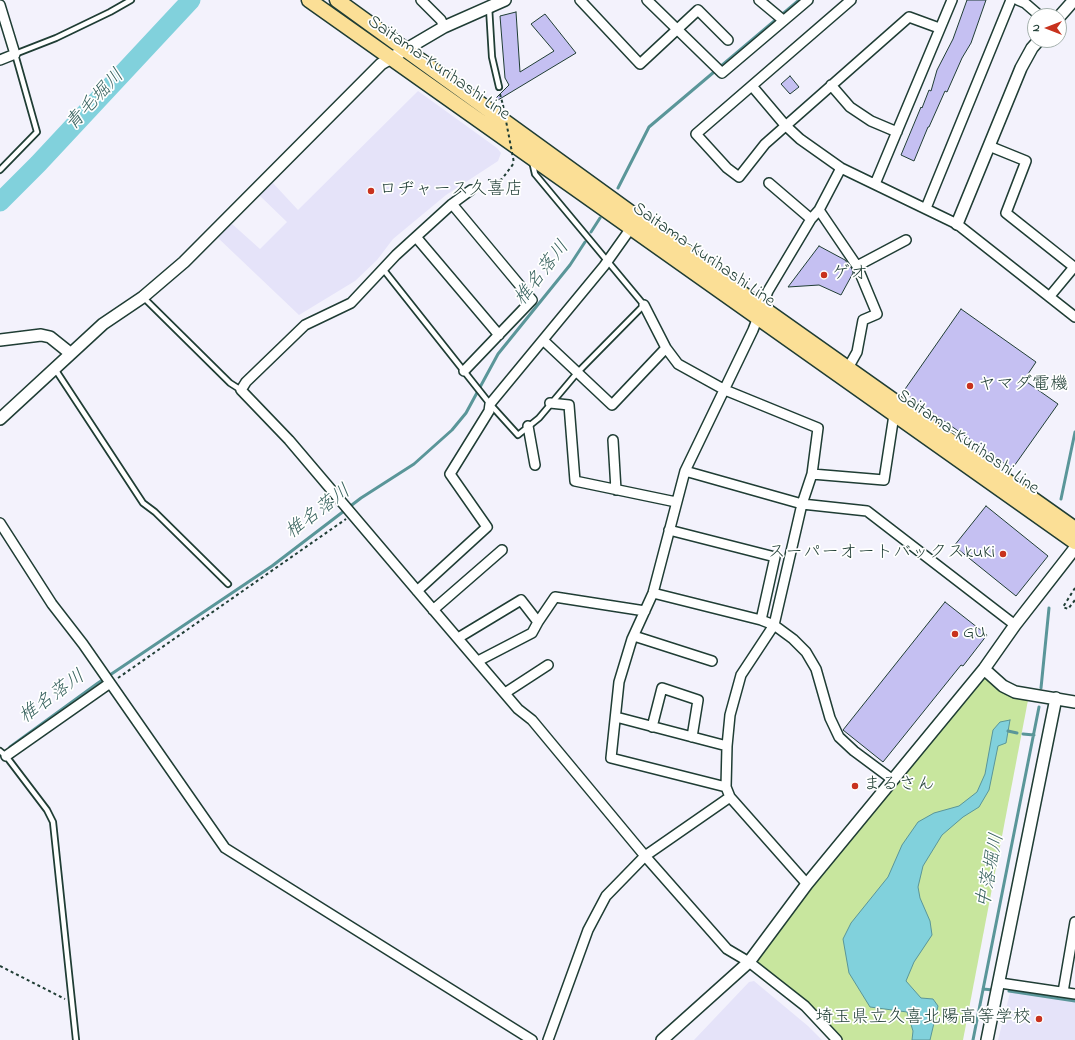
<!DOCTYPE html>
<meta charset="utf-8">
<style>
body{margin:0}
#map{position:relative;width:1075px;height:1040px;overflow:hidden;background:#f3f2fc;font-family:"Indie Flower",sans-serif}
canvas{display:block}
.north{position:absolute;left:1027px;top:8px;width:40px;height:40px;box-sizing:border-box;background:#fff;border:1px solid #a5b1ae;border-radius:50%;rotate:270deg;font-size:11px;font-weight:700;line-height:16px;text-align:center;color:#1f3d34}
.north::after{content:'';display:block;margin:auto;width:14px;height:18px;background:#c8321e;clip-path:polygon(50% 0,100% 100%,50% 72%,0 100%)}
</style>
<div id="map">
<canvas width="1075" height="1040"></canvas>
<div class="north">N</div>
</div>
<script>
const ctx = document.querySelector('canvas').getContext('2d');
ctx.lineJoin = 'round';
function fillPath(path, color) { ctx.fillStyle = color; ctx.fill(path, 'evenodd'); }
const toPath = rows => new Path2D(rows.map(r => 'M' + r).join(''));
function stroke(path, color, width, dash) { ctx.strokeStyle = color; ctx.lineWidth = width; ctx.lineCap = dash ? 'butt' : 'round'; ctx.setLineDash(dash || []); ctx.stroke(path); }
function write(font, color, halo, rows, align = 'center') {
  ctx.font = font + ' "Indie Flower","Klee One",sans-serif'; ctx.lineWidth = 3.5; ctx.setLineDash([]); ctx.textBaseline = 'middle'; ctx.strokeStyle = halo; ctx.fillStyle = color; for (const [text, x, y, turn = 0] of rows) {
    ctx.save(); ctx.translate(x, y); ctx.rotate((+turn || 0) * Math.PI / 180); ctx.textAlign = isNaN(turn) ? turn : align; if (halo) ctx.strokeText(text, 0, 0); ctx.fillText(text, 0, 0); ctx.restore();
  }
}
fillPath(toPath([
 [418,91,497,148,501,153,498,161,446,195,393,239,377,260,355,281,299,315,217,237,231,223,260,249,287,222,259,195,272,182,298,210],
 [754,981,808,1026,822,1040,694,1040,749,982],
 [1011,989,1075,999,1075,1040,998,1040]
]), '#e5e3f9');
fillPath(toPath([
 [984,669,1029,695,963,1040,835,1040,749,962]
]), '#c8e69e');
const water = toPath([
 [1010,720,1006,743,998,746,989,790,979,807,963,817,942,835,923,866,918,887,920,898,930,921,932,935,914,962,906,981,921,998,933,999,938,1006,930,1040,912,1040,913,1031,907,1012,870,1007,849,973,843,939,851,923,888,877,902,845,918,822,934,813,959,806,977,792,985,774,993,730,1000,722,1010,720]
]);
fillPath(water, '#81d1dc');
stroke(water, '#5a9699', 1);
stroke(toPath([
 [618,188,649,127,799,0],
 [591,232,600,218],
 [1061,499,1075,432],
 [1041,688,1049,608],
 [1008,731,1017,733],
 [1023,734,1034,735],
 [10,747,98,683,272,566,361,498,414,464,452,430,466,413,498,354,570,265,585,242],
 [983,989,993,990],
 [1009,991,1075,1001],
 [973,1040,1039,707]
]), '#5a9699', 3);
stroke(toPath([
 [0,202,38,164,191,0]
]), '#81d1dc', 19);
const building = toPath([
 [967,0,986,0,971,43,962,58,947,92,945,91,929,127,928,127,914,161,901,155,921,107,922,108,929,90,931,91,937,70,953,39,967,0],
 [516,12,520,72,554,51,531,24,545,14,576,53,498,100,496,98,509,85,505,78,500,16,516,12],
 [790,76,799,87,790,94,781,84,790,76],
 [819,246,845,260,852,269,853,273,841,295,819,285,788,287,819,246],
 [961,309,1036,362,1024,380,1058,404,1012,469,903,392,961,309],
 [986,506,1048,556,1016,596,954,546,986,506],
 [945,602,987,635,963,666,961,665,883,762,843,730,945,602]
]);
fillPath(building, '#c5c0f2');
stroke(building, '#1f3d34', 1);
const service = toPath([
 [489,7,492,57,499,87],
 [0,170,37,132,15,54,56,38,110,12,131,0],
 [383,269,490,404,518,435,539,418,577,373,644,305,535,174,532,161],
 [143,297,230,383,241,390],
 [55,369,143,503,155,512,228,584],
 [0,751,6,756,47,810,53,822,76,1040]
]);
const minor = toPath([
 [421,0,441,20,444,27],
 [580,0,640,64,698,10,728,40],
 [647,0,722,73,808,0],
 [759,0,783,20],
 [851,0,696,134,727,168,739,177,765,144,909,17,939,28],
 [1018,0,1025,3,1040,16],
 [0,5,15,54,0,60],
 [831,85,850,107,871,121,897,132],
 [752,86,785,125,800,139,841,168,957,224,1075,317],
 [989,146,1026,161,1006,213,1074,267,1050,296],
 [769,183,811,219],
 [875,184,952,0],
 [471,190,452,204,396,255,351,303,305,325,246,382,241,390,289,440,419,593,518,709,532,720,645,856,727,949,749,962,805,1006,837,1040],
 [452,204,532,300,464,371],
 [926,208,1011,0],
 [819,210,857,266,877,314,863,320,857,352,848,368],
 [416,237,499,335],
 [857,266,906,240],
 [543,340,612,405,666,348,644,305],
 [666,348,678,364,725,390,818,428,812,474,802,504,774,625,741,675,730,715,727,746,726,787,730,797,807,884],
 [550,403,569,405,575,481,676,502],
 [528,426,535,465],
 [613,440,616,490],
 [685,471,802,504,867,511,1015,625],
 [812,474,884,480,894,415],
 [0,523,52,604,83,644,225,848,532,1040],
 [669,530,775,557,761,620],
 [417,591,487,527,450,474,489,411,490,404,604,266,631,228],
 [653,593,761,620,774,625,793,639,806,652,816,669,830,718,839,737,854,751,893,780],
 [433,610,502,550],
 [634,636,712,661],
 [458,638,521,600,538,622,555,597,645,611],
 [478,661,532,633,538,622],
 [505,693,548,665],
 [616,717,727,746],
 [652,727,662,688,698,700,692,737],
 [6,756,110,683],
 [726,787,611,758,619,682,632,639,653,593,685,471,753,330,768,291,811,219,819,210,841,168],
 [1000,983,1075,994],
 [1063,992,1075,922],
 [548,1040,588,930,606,896,645,856,730,797]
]);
const tertiary = toPath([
 [1059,17,1074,0],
 [957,224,1021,68,1032,48,1039,40],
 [0,340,41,335,50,337,70,353],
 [0,419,103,324,143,297,184,262,381,64,444,27,505,0],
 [984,669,1003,686,1015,692,1075,702],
 [662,1040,749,962,807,884,984,669,1015,625,1075,548],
 [987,1040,1056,698]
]);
const primary = toPath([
 [309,0,1075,542],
 [337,0,747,297,1075,529]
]);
stroke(service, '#1f3d34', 8);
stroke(minor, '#1f3d34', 12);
stroke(tertiary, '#1f3d34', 14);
stroke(primary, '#1f3d34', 17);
stroke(toPath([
 [500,94,503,105],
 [488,180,498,181,502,179,514,163],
 [1075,588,1063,607,1068,609,1075,600],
 [118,678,346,519],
 [0,966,65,999]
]), '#1f3d34', 2, [3, 3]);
stroke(service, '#fff', 4.5);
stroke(minor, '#fff', 9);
stroke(tertiary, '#fff', 11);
stroke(primary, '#fbdf96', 14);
stroke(toPath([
 [503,105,514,163]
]), '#1f3d34', 2, [3, 3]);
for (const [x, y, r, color] of [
 [371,191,4,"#c8321e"],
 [824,275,4,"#c8321e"],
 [970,386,4,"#c8321e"],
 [1003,554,4,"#c8321e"],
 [955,634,4,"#c8321e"],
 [855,786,4,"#c8321e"],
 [1039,1019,4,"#c8321e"]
]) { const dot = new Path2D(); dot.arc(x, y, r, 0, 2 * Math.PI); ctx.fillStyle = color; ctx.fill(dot); stroke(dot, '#fff', 1.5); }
write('18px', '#1f3d34', '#fff', [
 ["Saitama-Kurihashi Line",438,69,35],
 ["Saitama-Kurihashi Line",703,256,35],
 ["Saitama-Kurihashi Line",967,443,35]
]);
write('18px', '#1f3d34', '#fff', [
 ["ロヂャース久喜店",379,191],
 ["ゲオ",832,275],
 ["ヤマダ電機",978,386],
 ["スーパーオートバックスkuKi",995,554,"right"],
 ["GU",963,634],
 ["まるさん",863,786],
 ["埼玉県立久喜北陽高等学校",1031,1019,"right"]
], 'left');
write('italic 19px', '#38625e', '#fff', [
 ["青毛堀川",96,101,-47],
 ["椎名落川",543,274,-52],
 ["椎名落川",319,513,-37],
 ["椎名落川",53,698,-36],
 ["中落堀川",992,871,-79]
]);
</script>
